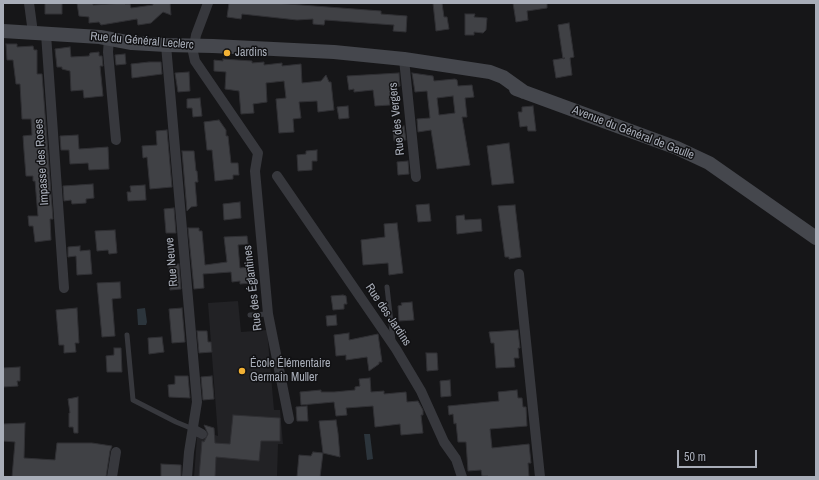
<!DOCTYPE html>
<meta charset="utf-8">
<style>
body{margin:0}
#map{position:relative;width:819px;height:480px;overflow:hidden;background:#161618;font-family:"Archivo Narrow",sans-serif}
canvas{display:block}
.frame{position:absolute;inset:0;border:4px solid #a8adb8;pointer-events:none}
.scale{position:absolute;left:677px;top:450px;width:80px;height:18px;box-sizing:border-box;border:2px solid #a8adb8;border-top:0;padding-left:5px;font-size:12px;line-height:14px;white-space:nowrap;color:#a8adb8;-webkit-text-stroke:3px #111113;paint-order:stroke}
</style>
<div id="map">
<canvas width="819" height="480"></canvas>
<div class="frame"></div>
<div class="scale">50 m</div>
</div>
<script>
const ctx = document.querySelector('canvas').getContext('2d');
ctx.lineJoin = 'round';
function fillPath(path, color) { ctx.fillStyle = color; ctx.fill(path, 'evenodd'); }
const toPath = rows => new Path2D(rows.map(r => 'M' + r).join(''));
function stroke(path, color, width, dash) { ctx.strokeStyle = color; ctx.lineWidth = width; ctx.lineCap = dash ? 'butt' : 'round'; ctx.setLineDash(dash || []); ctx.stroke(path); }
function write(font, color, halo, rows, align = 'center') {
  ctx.font = font + ' "Archivo Narrow",sans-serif'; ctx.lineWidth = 3; ctx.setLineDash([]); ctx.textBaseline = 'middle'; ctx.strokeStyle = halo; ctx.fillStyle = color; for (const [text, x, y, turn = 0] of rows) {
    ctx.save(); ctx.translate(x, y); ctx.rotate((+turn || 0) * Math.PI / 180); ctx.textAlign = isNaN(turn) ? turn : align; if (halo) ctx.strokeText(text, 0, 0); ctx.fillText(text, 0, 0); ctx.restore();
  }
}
fillPath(toPath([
 [238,301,241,332,267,330,274,410,280,410,283,444,278,444,277,477,194,477,197,437,202,439,203,431,218,436,208,303]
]), '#222225');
fillPath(toPath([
 [145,308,147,322,146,325,138,325,137,309],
 [364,434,370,434,373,459,367,460]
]), '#2c353c');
const building = toPath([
 [45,3,62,3,62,14,45,14,45,3],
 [77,3,93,3,93,5,124,3,125,4,130,4,131,8,153,5,153,3,170,3,171,15,163,12,151,23,138,25,137,19,101,25,99,22,89,23,89,17,79,16,77,3],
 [229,3,275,3,381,11,381,14,407,16,406,32,393,31,394,25,325,20,324,25,313,24,313,19,297,20,242,14,241,19,227,17,229,3],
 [433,3,442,3,444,17,447,17,449,29,436,31,433,3],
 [513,3,547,3,547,8,527,11,528,20,516,22,513,3],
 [465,14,475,14,474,17,487,18,486,30,483,33,474,32,474,35,465,35,465,14],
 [569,23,574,57,570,58,572,75,556,78,553,60,565,58,563,59,558,25,569,23],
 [6,44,17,44,17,47,33,46,34,50,37,50,37,74,42,74,53,219,50,219,51,240,35,242,33,226,29,226,28,216,38,216,35,181,33,181,33,176,26,176,24,151,23,136,32,135,31,119,22,119,20,84,16,84,13,60,7,60,6,44],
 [70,47,71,57,89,56,90,53,99,52,99,56,102,56,103,66,100,66,103,96,84,98,83,90,71,91,70,71,62,69,62,67,57,67,55,49,70,47],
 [125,54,126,64,116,65,115,55,125,54],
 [223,59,252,61,252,63,264,62,264,65,282,63,282,66,301,64,302,83,321,81,326,75,329,82,331,82,334,110,318,112,317,101,299,102,301,118,293,119,294,132,279,133,276,99,286,98,284,81,266,83,267,102,253,104,254,113,241,114,239,91,225,89,226,72,214,71,214,60,223,61,223,59],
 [149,62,161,62,162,74,132,78,131,64,149,62],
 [189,72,190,91,178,92,175,73,189,72],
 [399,73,400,86,395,87,393,97,389,98,390,105,375,106,373,90,354,92,354,89,349,90,347,76,399,73],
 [412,73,433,76,434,81,455,79,457,80,458,86,472,85,474,97,465,98,467,117,462,117,470,165,437,169,431,130,418,132,417,119,430,118,427,91,415,92,412,73],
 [453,96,455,113,439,115,437,98,453,96],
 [200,98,202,116,193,117,192,108,187,108,187,99,200,98],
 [348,106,349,118,339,119,337,107,348,106],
 [533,106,536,131,528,131,527,126,520,127,518,112,522,112,522,107,533,106],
 [219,120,226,130,226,136,228,136,231,163,238,163,239,175,233,175,233,179,215,181,212,150,207,150,204,122,219,120],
 [404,126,406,140,394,141,393,128,404,126],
 [167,130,172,187,150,189,147,157,143,158,142,146,157,145,156,131,167,130],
 [78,135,79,149,108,147,109,169,89,170,88,163,70,164,69,150,61,150,60,136,78,135],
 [509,143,514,183,492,185,487,146,509,143],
 [317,150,317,161,312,161,312,170,298,171,297,155,306,154,306,151,317,150],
 [182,151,194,151,196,171,197,171,198,182,195,182,197,206,191,207,187,211,182,151],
 [408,161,409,174,398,175,397,162,408,161],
 [93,184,94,198,86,199,86,203,72,204,71,200,64,201,63,186,93,184],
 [145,185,146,200,128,201,127,192,131,192,130,186,145,185],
 [240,202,241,218,224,220,223,204,240,202],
 [429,204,431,221,418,222,416,205,429,204],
 [515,205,521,257,509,259,509,257,505,257,498,206,515,205],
 [174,208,176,233,166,233,164,209,174,208],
 [464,215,465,220,481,219,482,231,457,234,456,216,464,215],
 [397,223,403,273,389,275,388,263,363,265,361,240,385,237,384,224,397,223],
 [188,228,199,228,199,231,202,231,205,265,227,262,224,237,247,236,248,244,238,245,240,268,250,267,251,283,240,284,240,281,232,282,231,272,203,274,204,288,194,289,188,228],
 [115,230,117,253,109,254,108,250,97,251,95,231,115,230],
 [80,246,80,251,90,250,92,274,77,275,76,256,68,257,68,247,80,246],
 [179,264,181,289,170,290,169,265,179,264],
 [120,282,121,298,112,299,115,336,102,337,97,283,120,282],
 [343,295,346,296,347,304,344,304,344,309,333,310,331,296,343,295],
 [412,302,414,320,399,321,398,306,402,305,401,303,412,302],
 [77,308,79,343,75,343,76,352,64,353,64,345,59,345,56,310,77,308],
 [182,308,185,342,172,343,169,309,182,308],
 [336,315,337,325,327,326,326,316,336,315],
 [518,330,520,348,518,348,519,358,514,358,515,367,496,368,494,343,491,343,489,332,518,330],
 [197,331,207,331,208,342,211,342,212,352,199,353,197,331],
 [349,333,349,340,378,334,382,362,379,362,379,364,369,371,367,357,346,360,346,355,336,356,334,335,349,333],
 [162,337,164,352,149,354,148,338,162,337],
 [114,348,121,348,122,372,107,372,106,356,114,355,114,348],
 [426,353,437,353,438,370,427,371,426,353],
 [20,367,20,381,17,381,18,386,3,387,3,368,20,367],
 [175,376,188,376,190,398,169,397,168,385,175,384,175,376],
 [212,376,214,399,203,400,201,377,212,376],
 [370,378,371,392,384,391,384,394,406,392,407,402,418,401,423,410,423,415,421,415,423,433,401,435,400,424,375,427,373,406,346,408,347,415,336,416,334,402,301,405,300,392,321,390,321,392,334,392,355,390,355,387,360,386,359,379,370,378],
 [450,380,451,396,441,397,440,381,450,380],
 [517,390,518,398,522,398,523,407,526,407,527,426,490,429,492,448,529,444,531,463,528,463,529,477,489,477,488,476,482,476,481,470,468,471,466,442,458,442,456,423,454,424,453,414,449,415,448,406,499,401,498,392,517,390],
 [78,397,78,433,74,433,73,427,69,427,69,413,70,413,68,399,78,397],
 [307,406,308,421,297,421,296,407,307,406],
 [233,415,280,418,280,441,261,441,259,461,216,457,215,477,199,477,202,441,204,442,208,434,204,425,214,428,215,443,230,444,233,415],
 [336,420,338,433,340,457,323,453,319,421,336,420],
 [25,423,24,458,55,460,57,443,92,443,112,446,110,451,106,477,12,477,15,442,3,441,3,424,25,423],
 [313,452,323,453,320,477,297,477,299,455,311,456,313,452],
 [161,464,181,465,181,477,161,477,161,464]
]);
fillPath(building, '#404145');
stroke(building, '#303034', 1);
stroke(toPath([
 [387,287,393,341],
 [250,315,268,314],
 [127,335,133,400,176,422,193,429]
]), '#37383d', 5);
stroke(toPath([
 [29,3,33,33],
 [208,3,196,35,193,52,195,61,258,153,255,171,268,314,289,419],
 [46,34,64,288],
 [109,38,108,52,116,140],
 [166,45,197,402,189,452,187,477],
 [404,59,416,177],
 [277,176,396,349,421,391,444,442,456,459,462,477],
 [519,274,540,477],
 [193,429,202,434],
 [112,477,116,452]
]), '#37383d', 10);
stroke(toPath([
 [3,31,100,37,132,43,166,45,213,46,334,52,404,59,490,72,503,77,524,92],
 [516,89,677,148,709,163,816,238]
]), '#45474d', 14);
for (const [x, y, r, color] of [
 [227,53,4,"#f2b134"],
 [242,371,4,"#f2b134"]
]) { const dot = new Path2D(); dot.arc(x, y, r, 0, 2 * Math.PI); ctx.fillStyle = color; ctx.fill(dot); stroke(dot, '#111113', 1.5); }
write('12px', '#a8adb8', '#111113', [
 ["Rue du Général Leclerc",142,41,5],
 ["Rue des Vergers",397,119,-96],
 ["Avenue du Général de Gaulle",633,133,21],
 ["Impasse des Roses",42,162,-94],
 ["Rue Neuve",172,262,-95],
 ["Rue des Églantines",253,288,-97],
 ["Rue des Jardins",388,315,56]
]);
write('12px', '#a8adb8', '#111113', [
 ["Jardins",235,53],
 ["École Élémentaire",250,364],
 ["Germain Muller",250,378]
], 'left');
</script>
